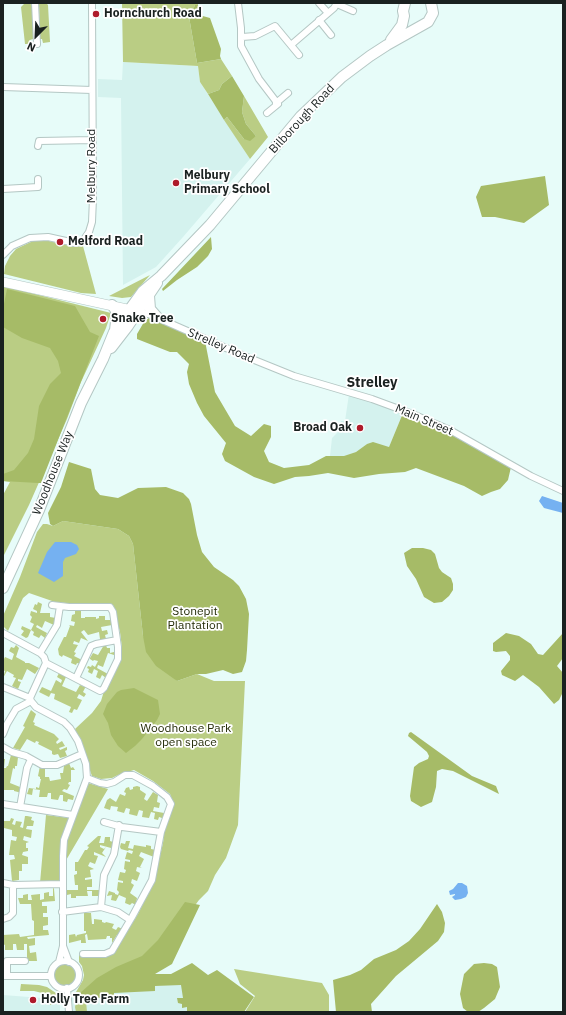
<!DOCTYPE html>
<style>
body{margin:0}
#map{position:relative;width:566px;height:1015px;overflow:hidden;background:#e7fcf9;font-family:"IBM Plex Sans",sans-serif}
canvas{display:block}
.frame{position:absolute;inset:0;border:4px solid #1a2120;pointer-events:none}
.north{position:absolute;left:16px;top:16px;width:40px;height:40px;-webkit-text-stroke:3px #fff;paint-order:stroke;rotate:204deg;font-size:11px;font-weight:700;line-height:16px;text-align:center;color:#1a2120}
.north::after{content:'';display:block;margin:auto;width:14px;height:18px;background:#1a2120;clip-path:polygon(50% 0,100% 100%,50% 72%,0 100%)}
</style>
<div id="map">
<canvas width="566" height="1015"></canvas>
<div class="frame"></div>
<div class="north">N</div>
</div>
<script>
const ctx = document.querySelector('canvas').getContext('2d');
ctx.lineJoin = 'round';
function fillPath(path, color) { ctx.fillStyle = color; ctx.fill(path, 'evenodd'); }
const toPath = rows => new Path2D(rows.map(r => 'M' + r).join(''));
function stroke(path, color, width, dash) { ctx.strokeStyle = color; ctx.lineWidth = width; ctx.lineCap = dash ? 'butt' : 'round'; ctx.setLineDash(dash || []); ctx.stroke(path); }
function write(font, color, halo, rows, align = 'center') {
  ctx.font = font + ' "IBM Plex Sans",sans-serif'; ctx.lineWidth = 3.5; ctx.setLineDash([]); ctx.textBaseline = 'middle'; ctx.strokeStyle = halo; ctx.fillStyle = color; for (const [text, x, y, turn = 0] of rows) {
    ctx.save(); ctx.translate(x, y); ctx.rotate((+turn || 0) * Math.PI / 180); ctx.textAlign = isNaN(turn) ? turn : align; if (halo) ctx.strokeText(text, 0, 0); ctx.fillText(text, 0, 0); ctx.restore();
  }
}
fillPath(toPath([
 [123,62,198,66,200,82,250,159,183,237,156,267,123,285,121,98,98,97,98,79,122,80],
 [349,394,403,413,389,447,367,444,356,452,345,456,330,456,332,438,338,432,341,421,345,421],
 [191,983,193,1012,73,1012,71,994,74,992],
 [3,995,55,999,60,1002,60,1012,3,1012]
]), '#d4f2ee');
fillPath(toPath([
 [25,3,30,3,33,8,34,38,33,39,30,40,30,44,25,44,21,7],
 [39,3,46,3,48,5,50,42,43,43,42,39,40,39],
 [122,3,198,3,198,5,195,5,193,10,188,11,197,63,221,59,232,76,222,84,219,90,208,94,200,82,198,66,123,62],
 [244,96,268,137,250,159,224,120,227,117,244,139,256,136,246,124,242,112],
 [33,241,49,241,74,247,83,246,96,294,81,293,4,274,5,266,10,256,16,249],
 [150,275,131,297,122,298,109,296],
 [3,286,111,313,106,328,81,382,67,419,29,505,3,557,3,495,10,482,3,481],
 [63,521,118,529,129,536,133,544,143,636,177,681,197,674,214,681,245,681,238,825,226,858,215,875,208,891,199,900,157,957,79,994,80,996,79,999,86,1001,87,1012,76,1012,75,1007,79,992,76,992,83,980,84,975,82,966,79,962,79,955,84,956,105,956,113,954,138,914,154,881,163,843,164,833,174,804,170,794,153,781,134,770,118,775,112,778,101,779,92,776,75,729,92,713,101,701,104,691,118,665,122,648,120,632,113,605,105,603,66,603,55,602,29,593,23,598,8,631,3,626,3,616,20,577,37,532,43,524,47,524,53,526],
 [38,602,42,604,40,613,50,613,50,617,56,618,56,620,54,625,45,621,42,628,37,625,36,627,47,633,45,638,41,635,39,638,33,635,34,632,31,630,28,637,26,638,21,635,24,631,21,629,22,626,31,630,34,624,30,622,32,617,30,615,31,611,37,613,37,611,33,609,35,604,37,605],
 [75,609,81,611,81,618,85,618,85,617,96,617,96,619,99,618,99,616,105,616,105,620,113,620,112,625,101,627,102,631,107,630,108,634,105,635,106,639,100,639,99,632,88,635,84,630,81,632,88,641,81,638,79,643,74,641,73,644,78,645,74,652,76,653,74,656,82,660,80,664,77,663,76,665,71,663,72,659,63,655,62,657,59,655,58,649,64,637,66,637,70,626,69,625,74,626,75,622,71,621,72,615,75,614],
 [16,645,19,648,16,657,25,662,25,663,29,663,39,668,35,674,27,669,22,680,18,679,18,681,21,682,18,689,12,686,16,678,13,677,14,675,7,671,3,678,5,671,3,670,3,661,5,657,12,660,14,654,9,651,11,647,14,648],
 [104,645,106,645,107,648,110,648,110,653,114,652,114,655,108,653,103,667,98,665,97,668,108,674,106,678,102,675,100,679,96,677,98,671,94,669,92,674,88,672,89,669,87,668,88,666,91,667,92,665,95,667,98,661,94,660,93,661,90,659,90,658,93,653,98,655],
 [59,673,66,677,62,686,76,692,80,685,87,688,85,688,83,692,86,694,84,697,79,694,77,698,82,700,77,710,74,709,72,713,69,712,71,707,54,699,55,694,51,693,49,697,39,692,42,687,51,691,56,680,61,683,62,680,57,677],
 [31,710,36,714,33,722,35,723,34,725,54,734,59,739,56,742,57,744,62,741,65,746,59,748,60,750,67,747,67,750,65,751,67,756,60,758,58,754,54,755,52,754,52,751,38,744,39,742,36,741,35,743,27,739,20,750,13,748,25,727,23,726],
 [11,755,18,757,17,766,15,766,15,769,13,768,10,783,20,787,20,793,18,792,14,791,14,790,3,790,3,759,5,759,4,768,6,768,7,766,8,766],
 [69,763,71,768,73,767,75,770,71,770,71,782,69,782,68,784,70,785,67,790,64,789,62,791,74,796,73,800,68,799,67,802,63,801,63,795,60,795,58,800,51,799,51,793,48,793,47,797,39,797,40,790,33,789,32,795,27,794,29,788,36,789,36,787,39,788,41,779,40,779,40,777,38,776,40,766,45,768,45,777,49,777,50,781,61,779,60,773,63,773,64,766],
 [88,783,108,789,65,862,67,839],
 [137,786,140,787,140,790,146,794,144,799,147,801,153,792,158,795,157,802,160,803,159,808,154,807,153,811,164,813,165,819,159,817,158,820,154,819,155,813,151,812,149,818,142,817,143,811,139,810,137,816,129,814,130,809,126,808,124,813,117,811,118,807,111,806,110,810,104,808,107,800,110,798,116,802,120,794,125,796,126,793,124,792,126,788,129,787,130,790,133,789,133,787],
 [46,815,70,818,61,840,60,850,61,882,40,883],
 [25,816,27,816,32,817,31,820,34,821,33,826,27,826,26,829,32,830,31,838,24,836,23,840,29,842,26,843,26,848,28,848,28,851,23,852,22,855,28,857,28,864,22,864,22,871,19,871,19,880,12,881,10,860,15,859,14,855,9,855,11,840,16,841,17,837,12,836,12,830,4,828,4,821,10,821,11,818,14,819,12,824,15,825,16,821,22,822,20,827,23,828],
 [98,836,101,836,99,843,104,843,105,837,110,837,110,841,113,842,112,847,111,848,100,845,100,847,104,849,106,847,102,853,106,857,94,852,94,855,98,856,95,864,90,862,88,866,94,869,90,870,91,877,85,878,85,880,92,879,92,887,87,887,87,890,100,890,100,896,92,896,92,891,87,891,88,896,76,896,76,898,71,898,71,894,67,895,66,892,67,890,78,890,78,885,75,885,74,875,77,874,77,871,75,871,75,862,78,862,85,850,87,850,89,847,87,846],
 [126,841,130,841,128,848,133,849,134,845,146,847,146,845,151,846,151,849,156,850,154,857,141,852,139,856,144,859,140,867,142,868,137,867,136,871,140,873,137,881,132,879,131,883,134,885,130,893,137,898,136,905,132,903,130,905,125,903,126,898,119,895,116,901,111,900,112,895,107,896,109,891,115,893,115,894,118,895,119,892,117,890,118,882,123,883,123,881,118,880,120,872,125,873,126,870,124,869,125,861,130,862,130,860,125,859,127,852,132,854,133,851,129,850,128,851,121,849,120,847,121,843,125,844],
 [44,887,53,887,54,889,55,901,42,902,42,906,47,906,47,913,43,913,43,917,48,917,48,925,43,926,43,930,48,930,49,935,27,937,28,939,35,938,35,945,29,946,30,953,36,952,37,961,29,961,27,959,27,944,24,944,24,950,17,950,16,944,13,944,13,950,5,950,5,945,3,944,3,935,19,934,20,937,34,935,34,921,32,920,31,904,20,904,18,898,23,898,23,895,28,894,28,900,32,900,31,895,40,894,40,900,44,899,44,893,49,892,49,896,53,896,53,888,44,888],
 [84,913,91,913,92,924,94,924,94,919,102,920,102,922,105,923,106,922,114,924,112,928,116,930,118,927,123,929,119,935,117,935,112,943,112,938,110,938,110,936,107,936,106,939,88,940,87,934,85,935,86,943,81,943,81,940,69,943,69,935,75,934,76,937,77,935,86,933,86,931,84,931],
 '54 975a11 11 0 1 1 22 0a11 11 0 1 1-22 0Z',
 [234,969,322,983,329,995,329,1012,245,1012,255,996,240,984],
 [21,984,39,985,47,987,56,993,60,1000,50,1005,50,995,34,991,20,991]
]), '#bacd84');
fillPath(toPath([
 [195,5,198,5,199,15,210,18,221,49,220,56,221,59,197,63,188,11,193,10],
 [232,76,244,96,242,112,246,124,256,136,250,141,244,139,227,117,224,120,208,94,219,90,222,84],
 [545,176,549,205,524,223,495,217,482,217,476,197,481,186],
 [211,237,212,249,208,256,197,267,177,280,163,291,162,289],
 [7,289,75,306,90,332,99,336,41,483,38,483,3,481,3,474,14,470,28,453,34,439,39,406,50,384,61,373,58,361,50,348,22,338,3,327,3,309],
 [150,317,205,341,215,392,235,426,251,436,264,424,271,426,271,437,264,451,269,462,284,468,309,465,326,456,344,456,356,452,367,444,373,442,389,447,403,413,462,439,511,467,508,480,500,489,491,492,482,496,464,486,416,468,405,472,379,474,354,478,328,473,309,476,295,477,274,484,254,477,225,461,222,454,226,443,204,416,197,403,189,384,187,372,189,364,177,352,170,352,137,339,137,334,144,322],
 [69,462,91,469,95,489,100,495,118,498,138,488,166,487,183,493,189,499,191,504,197,535,202,552,214,567,233,580,239,586,246,599,249,614,247,650,246,661,242,672,233,674,223,670,206,674,197,674,177,681,156,666,146,652,143,636,133,544,129,536,118,529,63,521,53,526,50,524,48,513,61,487],
 [412,548,423,548,431,550,435,554,439,568,442,572,451,578,453,584,453,590,449,596,442,602,434,603,424,597,416,579,407,566,404,553],
 [506,633,519,636,531,644,538,654,543,655,563,633,563,658,557,666,563,673,563,692,559,700,554,704,539,687,523,675,515,681,502,675,501,671,510,660,510,656,506,651,496,652,493,651,493,643],
 [134,688,158,700,160,714,157,720,142,739,135,746,126,753,118,746,111,735,108,723,103,714,107,704,117,692,121,690],
 [411,732,472,776,496,786,499,794,453,771,442,769,437,771,436,787,432,802,421,807,411,801,410,796,414,767,419,763,428,759,429,756,427,752,408,736,409,733],
 [185,902,200,905,172,964,155,974,171,974,192,963,208,975,217,970,254,997,244,1012,187,1012,187,1007,182,1008,182,1004,178,1003,177,998,183,998,181,985,155,986,155,991,114,993,114,997,82,999,79,994,97,978,116,967,142,956,158,940],
 [437,904,442,912,445,923,444,932,438,941,396,976,371,1004,372,1012,336,1012,333,980,350,975,361,970,374,959,396,950,409,941,420,929],
 [484,963,492,964,497,967,500,987,495,999,484,1008,478,1012,468,1012,463,1008,460,994,464,974,474,964]
]), '#a6bb67');
fillPath(toPath([
 [542,496,563,503,563,513,544,508,539,501],
 [55,542,71,542,77,545,79,549,76,554,65,558,63,562,63,576,54,582,38,573,47,552],
 [458,883,462,883,467,886,468,893,466,897,461,899,455,900,452,897,455,895,455,894,450,895,449,891,453,889]
]), '#75b1f1');
const minor = toPath([
 [35,3,37,44],
 [238,3,241,28,241,46,259,79,278,104,267,113],
 [319,3,328,13],
 [337,4,353,11],
 [319,20,331,35],
 [242,37,255,36,275,26,299,55],
 [291,45,334,8,337,3],
 [3,87,92,90],
 [276,103,288,93],
 [38,146,39,141,93,140],
 [3,189,38,187,38,179],
 [3,255,12,246,30,238,48,237,75,243,83,241,89,232,92,222,93,198,92,3],
 [138,311,151,315,242,355,294,376,372,399,410,413,450,430,531,476,563,491],
 [3,633,40,653,44,657,46,663,30,698,31,701,36,707,64,722,70,728,78,741,86,764,87,778,64,840,63,856,63,946,59,962],
 [40,653,57,625,60,606],
 [46,663,100,691,102,690,104,688,118,659,118,647,113,612,110,607,69,607,52,605],
 [76,678,91,646,96,644,117,640],
 [3,687,30,698],
 [3,734,7,724,16,709,31,701],
 [3,747,12,752,26,756,42,765,57,765,82,754],
 [3,804,73,815],
 [20,807,27,768,31,759],
 [104,822,122,827,161,832],
 [3,883,13,885,62,884],
 [101,907,104,875,114,854,119,825],
 [62,912,101,907,118,912,130,920],
 [3,919,9,917,13,913,13,885],
 [63,946,69,962],
 [83,954,105,954,112,951,132,917,152,880,161,832,171,804,167,797,153,786,133,775,125,775,114,782,107,784,100,783,87,778],
 '51 975a14 14 0 1 1 28 0a14 14 0 1 1-28 0Z',
 [3,976,51,976],
 [7,976,7,961,25,961],
 [67,988,69,1012]
]);
const secondary = toPath([
 [3,282,136,311]
]);
const primary = toPath([
 [391,40,402,25,404,16,403,11,405,3],
 [149,296,150,309,157,317],
 [112,305,115,309,117,314,115,330],
 [111,348,128,326,157,283],
 [3,588,39,510,81,403,103,359,114,332,130,309,143,291,161,276,210,225,301,116,342,77,370,56,387,45,428,22,433,13,431,3]
]);
stroke(minor, '#b4c7c4', 8);
stroke(secondary, '#b4c7c4', 10);
stroke(primary, '#b4c7c4', 12);
stroke(minor, '#fff', 6);
stroke(secondary, '#fff', 9);
stroke(primary, '#fff', 10);
for (const [x, y, r, color] of [
 [96,14,4,"#ae1a2a"],
 [176,183,4,"#ae1a2a"],
 [60,242,4,"#ae1a2a"],
 [103,319,4,"#ae1a2a"],
 [360,428,4,"#ae1a2a"],
 [33,1000,4,"#ae1a2a"]
]) { const dot = new Path2D(); dot.arc(x, y, r, 0, 2 * Math.PI); ctx.fillStyle = color; ctx.fill(dot); stroke(dot, '#fff', 1.5); }
write('bold 12px', '#1a2120', '#fff', [
 ["Hornchurch Road",104,14],
 ["Melbury",184,176],
 ["Primary School",184,190],
 ["Melford Road",68,242],
 ["Snake Tree",111,319],
 ["Broad Oak",352,428,"right"],
 ["Holly Tree Farm",41,1000]
], 'left');
write('12px', '#1a2120', '#fff', [
 ["Bilborough Road",302,119,-47],
 ["Melbury Road",92,166,-90],
 ["Strelley Road",221,346,23],
 ["Main Street",424,420,23],
 ["Woodhouse Way",53,473,-68]
]);
write('12px', '#262e0a', '#fff', [
 ["Stonepit",195,612],
 ["Plantation",195,626],
 ["Woodhouse Park",186,729],
 ["open space",186,743]
]);
write('bold 14px', '#1a2120', '#fff', [
 ["Strelley",372,383]
]);
</script>
